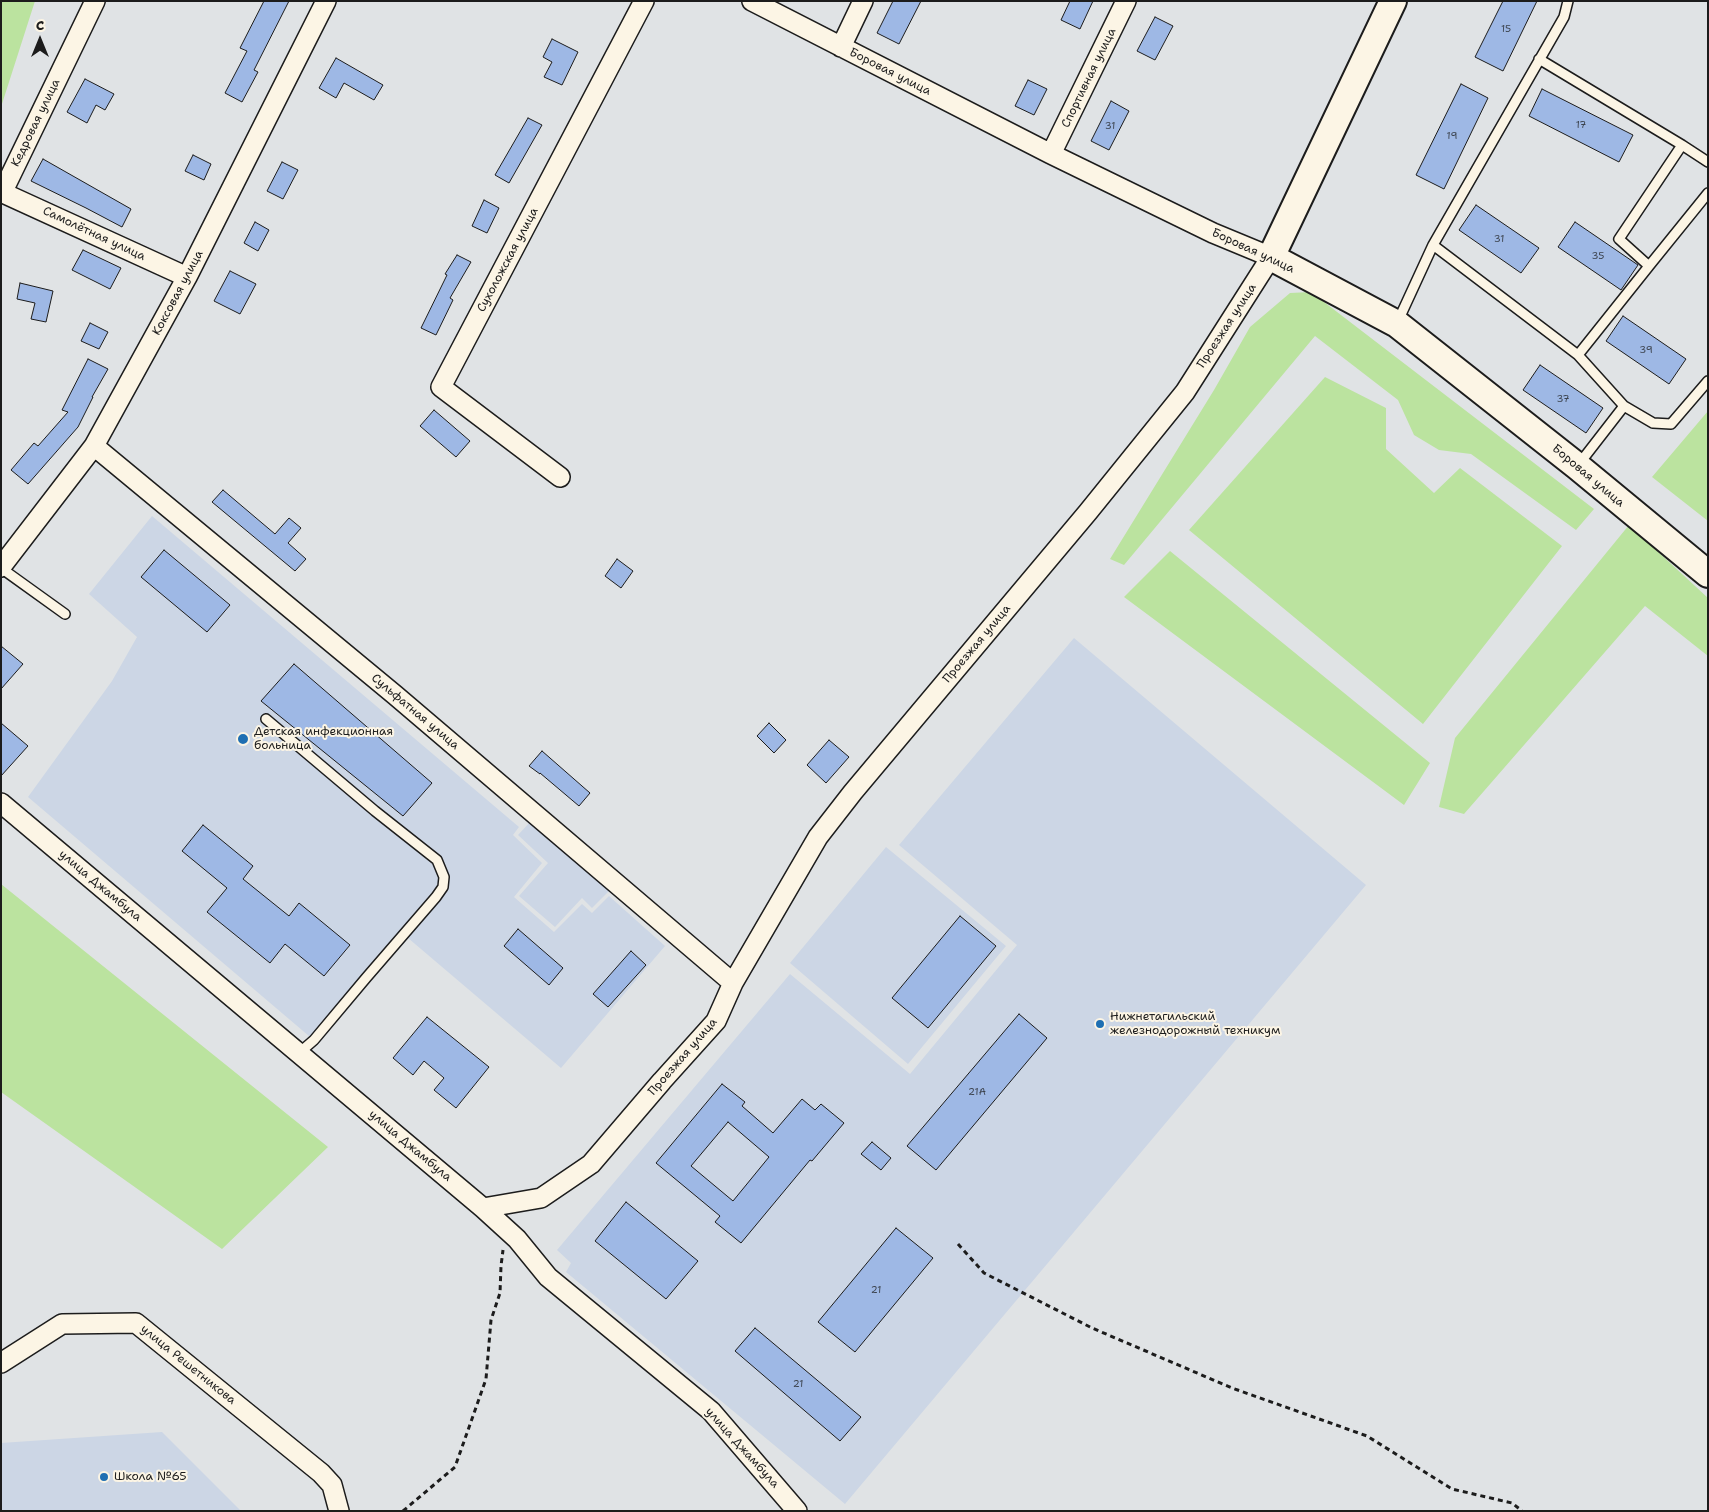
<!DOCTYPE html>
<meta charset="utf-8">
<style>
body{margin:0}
#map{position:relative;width:1709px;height:1512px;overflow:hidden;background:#e0e3e5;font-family:"Shantell Sans",sans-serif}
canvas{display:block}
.frame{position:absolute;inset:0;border:2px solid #1c1c1c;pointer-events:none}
.north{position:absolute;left:15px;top:15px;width:50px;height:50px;-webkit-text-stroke:4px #fcf5e5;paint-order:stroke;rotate:0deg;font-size:14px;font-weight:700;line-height:20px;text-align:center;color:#1c1c1c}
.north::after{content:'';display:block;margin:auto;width:18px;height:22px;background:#1c1c1c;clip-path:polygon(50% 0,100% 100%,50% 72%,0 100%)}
</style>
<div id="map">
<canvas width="1709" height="1512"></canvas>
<div class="frame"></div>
<div class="north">С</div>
</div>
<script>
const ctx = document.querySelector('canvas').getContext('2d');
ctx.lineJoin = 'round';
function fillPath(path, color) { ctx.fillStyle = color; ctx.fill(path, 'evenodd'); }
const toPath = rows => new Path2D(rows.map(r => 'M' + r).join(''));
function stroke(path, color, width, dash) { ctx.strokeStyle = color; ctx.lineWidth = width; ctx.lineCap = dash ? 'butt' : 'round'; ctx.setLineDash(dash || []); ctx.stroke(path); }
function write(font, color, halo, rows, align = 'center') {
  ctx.font = font + ' "Shantell Sans",sans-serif'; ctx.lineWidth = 4; ctx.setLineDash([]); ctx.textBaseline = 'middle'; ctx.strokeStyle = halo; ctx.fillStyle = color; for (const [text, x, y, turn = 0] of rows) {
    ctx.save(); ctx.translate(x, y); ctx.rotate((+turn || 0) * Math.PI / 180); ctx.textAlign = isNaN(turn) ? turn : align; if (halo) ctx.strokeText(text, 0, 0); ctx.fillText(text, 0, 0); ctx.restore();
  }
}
fillPath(toPath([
 [152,516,519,827,513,835,542,863,514,897,554,932,582,904,592,913,609,896,665,946,561,1068,408,938,316,1042,28,797,112,681,137,637,89,594],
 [1074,638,1366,885,845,1504,566,1272,571,1263,557,1250,790,974,910,1074,1017,945,899,845],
 [531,821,611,889,592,908,582,898,555,927,519,896,548,863,518,835],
 [886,847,1006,946,908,1064,790,963],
 [162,1432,241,1511,1,1511,1,1443]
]), '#ccd6e5');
fillPath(toPath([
 [1,1,35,1,1,107],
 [1311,292,1594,509,1576,530,1471,454,1439,450,1414,435,1398,400,1315,336,1124,565,1110,559,1214,390,1250,327,1290,293],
 [1325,377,1386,408,1386,449,1434,493,1460,468,1562,546,1423,724,1189,530],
 [1708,411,1708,521,1652,477],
 [1629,525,1708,598,1708,656,1645,606,1464,814,1439,807,1455,738],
 [1170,551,1430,763,1404,805,1124,597],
 [1,884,328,1147,222,1249,1,1092]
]), '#bbe39f');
const building = toPath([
 [264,1,289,1,254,70,258,72,242,102,225,93,247,51,240,48,264,1],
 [893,1,921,1,899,44,877,33,893,1],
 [1070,1,1093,1,1080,29,1061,20,1070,1],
 [1503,1,1537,1,1503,71,1475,57,1503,1],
 [1155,17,1173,26,1155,60,1137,51,1155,17],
 [552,39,578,52,562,85,544,77,552,62,543,57,552,39],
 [336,58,383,85,374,100,344,83,336,98,319,88,336,58],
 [85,79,114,94,105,110,96,105,87,123,67,112,85,79],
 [1028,80,1047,89,1034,115,1015,106,1028,80],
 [1461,84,1488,98,1444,189,1416,175,1461,84],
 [1542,89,1633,135,1619,162,1529,116,1542,89],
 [1111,101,1129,111,1109,150,1091,141,1111,101],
 [528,118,542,125,509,183,495,175,528,118],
 [193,155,211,164,204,180,185,171,193,155],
 [43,159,131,209,122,227,86,208,31,181,43,159],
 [282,162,298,170,283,199,267,191,282,162],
 [484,200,499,208,487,233,472,226,484,200],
 [1476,205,1539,248,1521,273,1459,230,1476,205],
 [255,222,269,230,258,251,244,243,255,222],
 [1575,222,1638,265,1621,290,1558,247,1575,222],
 [83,250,121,268,110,289,72,270,83,250],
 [457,255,471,262,450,298,453,300,436,335,421,328,447,275,445,274,457,255],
 [230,271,256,284,240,314,214,301,230,271],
 [20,283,53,291,46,322,31,319,35,303,17,299,20,283],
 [1623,316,1686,359,1669,384,1606,341,1623,316],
 [90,323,108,332,99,349,81,341,90,323],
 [88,359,108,369,92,397,93,397,78,427,28,484,11,470,34,443,38,446,68,412,62,410,88,359],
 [1540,365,1603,408,1586,433,1523,390,1540,365],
 [434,410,470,441,456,457,420,426,434,410],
 [223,490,275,534,289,518,301,528,288,543,306,559,295,571,212,502,223,490],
 [164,550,230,605,207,632,141,577,164,550],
 [617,559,633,571,621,588,605,576,617,559],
 [1,646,23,664,1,689,1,646],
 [294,664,432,783,403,816,261,701,294,664],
 [1,723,28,746,1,776,1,723],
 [769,723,786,740,774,753,757,736,769,723],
 [829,740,849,757,826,783,807,765,829,740],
 [542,751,590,793,579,806,540,773,540,774,529,766,542,751],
 [203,825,253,866,243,879,289,916,299,903,350,945,324,976,285,944,270,963,207,912,227,888,182,851,203,825],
 [960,916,996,946,928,1028,892,998,960,916],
 [518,929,563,968,549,985,504,946,518,929],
 [631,951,646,965,608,1007,593,994,631,951],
 [1019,1014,1047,1038,936,1170,907,1146,1019,1014],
 [427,1017,489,1067,456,1108,434,1090,444,1078,424,1061,413,1075,393,1058,427,1017],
 [722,1084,745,1102,742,1106,773,1133,802,1099,815,1110,821,1104,844,1123,812,1161,810,1160,741,1243,715,1222,720,1216,656,1163,722,1084],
 [728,1122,769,1157,733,1201,691,1166,728,1122],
 [872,1142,891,1158,881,1170,861,1154,872,1142],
 [626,1202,698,1261,666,1299,595,1241,626,1202],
 [896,1228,933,1258,855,1352,818,1322,896,1228],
 [755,1328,861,1417,840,1441,735,1351,755,1328]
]);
fillPath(building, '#9eb8e5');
stroke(building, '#1c1c1c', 1);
const lane = toPath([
 [1539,59,1682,145,1619,239,1649,266,1708,193],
 [1682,145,1708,162],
 [1433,245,1578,355,1624,406,1579,464],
 [1398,321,1433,245,1564,17,1568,1],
 [1578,355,1649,266],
 [1624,406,1653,423,1671,424,1708,381],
 [1,568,65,614],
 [266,719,375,811,437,860,444,877,443,887,436,897,366,978,314,1040,299,1053]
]);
const street = toPath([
 [841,47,863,1],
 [1051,154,1126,1],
 [3,191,95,1],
 [1,192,187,277],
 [94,446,395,695,733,983],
 [560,477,441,387,644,1],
 [1,567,94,446,187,277,326,1],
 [1,803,483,1208,517,1239,548,1277,711,1411,797,1511],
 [483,1208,541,1198,591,1164,662,1081,716,1021,733,983,818,837,853,792,1088,512,1185,392,1271,257,1213,233,1051,154,752,1],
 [1,1363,62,1324,136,1323,321,1473,332,1485,339,1511]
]);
const secondary = toPath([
 [1393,1,1271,257,1397,324,1577,466,1708,574]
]);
stroke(lane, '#1c1c1c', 12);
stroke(street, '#1c1c1c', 22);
stroke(secondary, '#1c1c1c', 30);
stroke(toPath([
 [958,1244,984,1273,1092,1328,1232,1388,1367,1436,1452,1489,1512,1503,1522,1511],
 [403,1511,455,1467,486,1379,491,1320,500,1293,501,1266,503,1250]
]), '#1c1c1c', 3, [5, 4]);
stroke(lane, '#fcf5e5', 9);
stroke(street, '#fcf5e5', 19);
stroke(secondary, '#fcf5e5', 26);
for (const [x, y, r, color] of [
 [243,739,6,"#1f6fb2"],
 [1100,1024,5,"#1f6fb2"],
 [104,1477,5,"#1f6fb2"]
]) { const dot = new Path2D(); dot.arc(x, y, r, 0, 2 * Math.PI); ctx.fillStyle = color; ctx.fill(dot); stroke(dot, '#fcf5e5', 2); }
write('10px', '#3c434e', null, [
 ["15",1506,29],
 ["17",1581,125],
 ["31",1110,126],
 ["19",1452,136],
 ["31",1499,239],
 ["35",1598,256],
 ["39",1646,350],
 ["37",1563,399],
 ["21А",977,1092],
 ["21",876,1290],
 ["21",798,1384]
]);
write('12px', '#1c1c1c', '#fcf5e5', [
 ["Боровая улица",890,72,27],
 ["Спортивная улица",1089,78,-64],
 ["Кедровая улица",36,123,-64],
 ["Самолётная улица",94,234,25],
 ["Боровая улица",1253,251,25],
 ["Сухоложская улица",508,260,-62],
 ["Коксовая улица",178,293,-62],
 ["Проезжая улица",1227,326,-57],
 ["Боровая улица",1588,476,40],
 ["Проезжая улица",977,644,-50],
 ["Сульфатная улица",415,712,40],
 ["улица Джамбула",100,886,40],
 ["Проезжая улица",683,1057,-49],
 ["улица Джамбула",410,1146,40],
 ["улица Решетникова",188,1365,39],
 ["улица Джамбула",742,1448,48]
]);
write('12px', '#1c1c1c', '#fcf5e5', [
 ["Детская инфекционная",254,732],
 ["больница",254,746],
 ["Нижнетагильский",1110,1017],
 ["железнодорожный техникум",1110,1031],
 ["Школа №65",114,1477]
], 'left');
</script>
